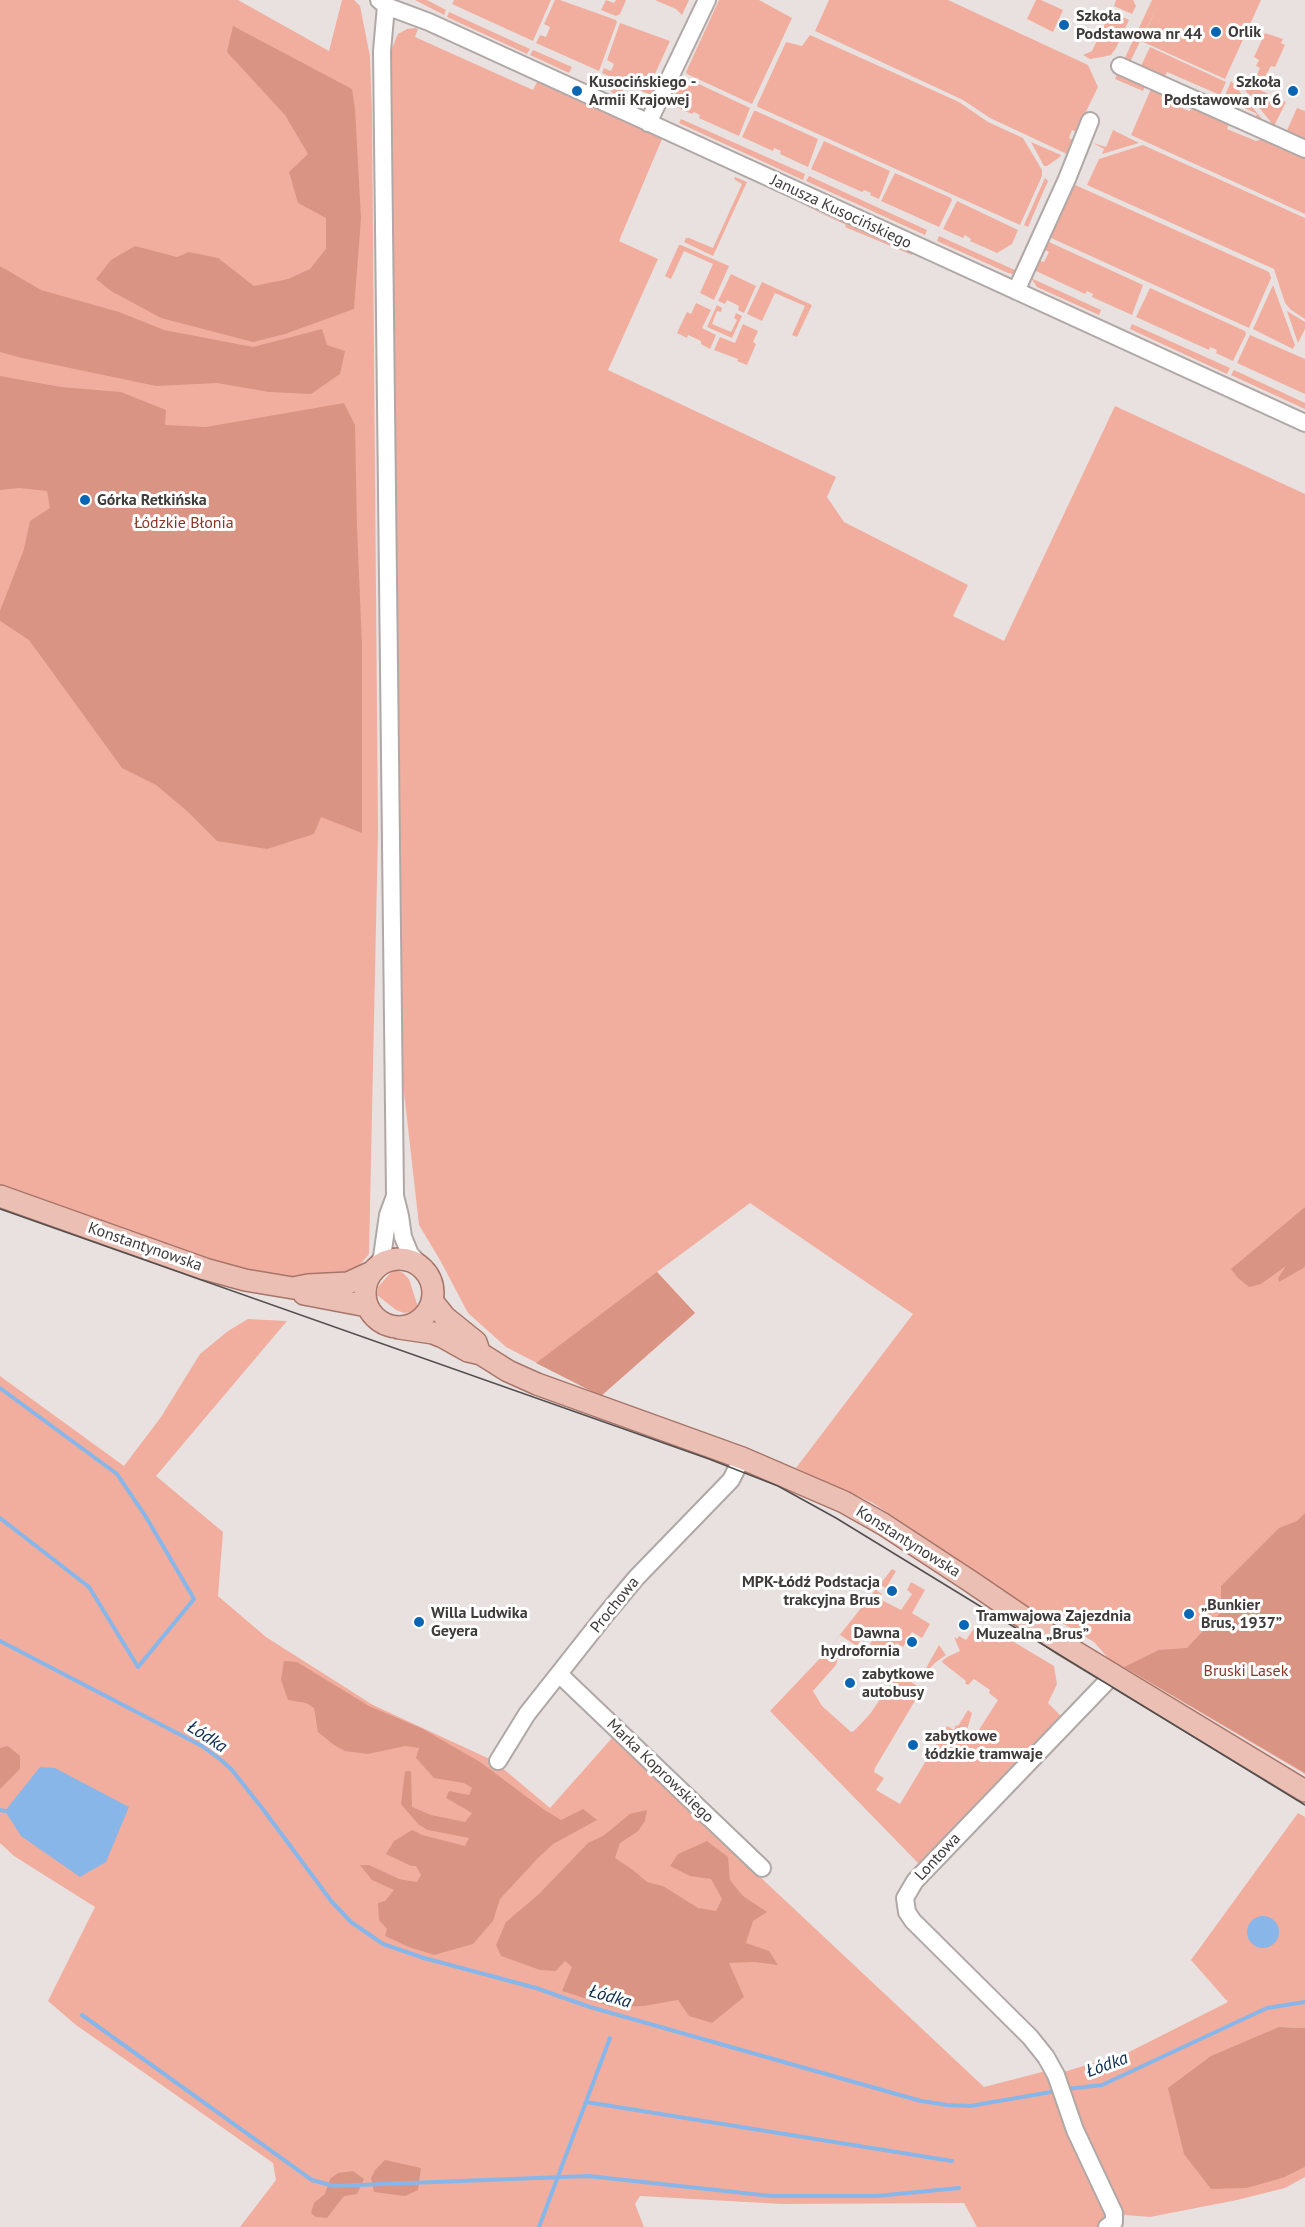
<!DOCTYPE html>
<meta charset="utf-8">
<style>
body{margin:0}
canvas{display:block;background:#e8e1df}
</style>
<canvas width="1305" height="2227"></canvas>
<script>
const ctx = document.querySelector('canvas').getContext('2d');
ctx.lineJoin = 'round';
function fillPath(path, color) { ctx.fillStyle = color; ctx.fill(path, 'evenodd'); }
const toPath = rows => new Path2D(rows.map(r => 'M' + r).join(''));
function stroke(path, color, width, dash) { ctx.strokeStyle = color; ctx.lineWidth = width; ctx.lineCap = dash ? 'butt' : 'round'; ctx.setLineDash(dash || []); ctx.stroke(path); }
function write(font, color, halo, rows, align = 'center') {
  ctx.font = font + ' "PT Sans",sans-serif'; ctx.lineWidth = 6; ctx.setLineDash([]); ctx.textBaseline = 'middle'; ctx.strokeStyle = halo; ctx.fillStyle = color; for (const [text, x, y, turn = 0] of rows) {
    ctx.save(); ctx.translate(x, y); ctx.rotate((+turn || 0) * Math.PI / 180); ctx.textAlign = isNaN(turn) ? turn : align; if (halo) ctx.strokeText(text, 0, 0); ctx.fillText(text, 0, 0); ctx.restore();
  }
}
fillPath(toPath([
 [0,0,238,0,329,51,342,0,354,0,360,6,370,56,372,114,378,831,369,1254,358,1267,344,1276,326,1280,254,1272,187,1253,0,1188],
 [415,0,427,0,446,10,444,15],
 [454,0,551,0,533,41,452,4],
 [555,0,560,0,616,20,617,22,599,71,536,43,540,35,546,37,550,27,544,24],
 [606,0,614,3,616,0,626,0,620,14,616,16,601,10],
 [655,0,689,0,682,15,676,9],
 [719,0,759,0,792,18,752,104,687,74,686,72],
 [829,0,948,0,1088,65,1098,87,1076,132,1072,130,1069,138,1073,140,1067,154,990,118,963,100,815,31],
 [1036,0,1041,0,1063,10,1053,32,1027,19],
 [1116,0,1133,0,1136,6,1132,14,1114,6],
 [1152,0,1261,0,1225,79,1141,41,1158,5,1129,64,1123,62],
 [1111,11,1129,20,1116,48,1111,55,1102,57,1090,59,1083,55,1092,51],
 [449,12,530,49,527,54,447,17],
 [620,23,670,41,648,89,657,92,653,96,629,85,630,82,624,79,622,82,602,73,604,68,611,71,614,64,607,60],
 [415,28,418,29,415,37,533,90,537,82,662,139,619,241,658,259,608,370,836,477,827,497,844,522,968,585,953,616,1004,641,1115,406,1305,494,1305,1774,1108,1658,1094,1642,1052,1617,1026,1606,873,1503,796,1468,913,1314,750,1203,657,1272,695,1313,601,1396,506,1347,468,1313,440,1260,419,1225,399,1048,389,55,398,34,407,29],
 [1265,33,1283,39,1281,43,1285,45,1275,67,1271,66,1266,75,1270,78,1265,89,1253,83,1260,68,1256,66,1259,60,1254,57],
 [810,35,959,102,988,122,1023,138,1042,170,1042,176,1020,225,758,107,757,105,786,42,802,46],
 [1150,47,1226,82,1220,95,1167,72,1163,80,1143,72,1141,66],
 [533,50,572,67,569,73,530,55],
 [1119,69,1147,82,1143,91,1115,79],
 [686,78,750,108,739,136,699,118,700,115,694,112,692,114,674,106,673,99,682,79],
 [1236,79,1286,102,1274,126],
 [1231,81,1271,130,1254,121,1257,114,1224,98],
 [613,86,649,103,641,106,611,92],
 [1151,89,1166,91,1161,99,1189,111,1198,105,1230,120,1227,129,1256,141,1269,137,1305,154,1305,214,1131,135],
 [1297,108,1305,111,1305,144,1285,135],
 [754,111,756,111,818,139,808,167,780,154,781,151,774,148,773,151,742,137],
 [681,119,805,174,803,180,679,123],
 [1113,130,1139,143,1102,154,1104,149,1093,143,1106,147],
 [824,141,890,171,879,199,870,195,871,193,864,190,862,192,811,169],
 [1031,142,1061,155,1060,157,1047,166,1044,166],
 [1143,145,1305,218,1305,319,1291,310,1285,303,1274,269,1087,185,1099,159],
 [895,173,951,198,952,200,939,227,881,201],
 [809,176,927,230,925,235,806,181],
 [735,177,747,182,713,256,684,242,686,238,689,238,713,248,742,184,734,179],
 [1045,178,1048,181,1028,227,1024,225],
 [1073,184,1269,272,1271,278,1249,328,1049,237],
 [957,201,1018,230,1012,244,997,253,970,241,971,239,965,235,963,238,943,229],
 [797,202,912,253,912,255,845,227,846,225],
 [939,236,1017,271,1013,274,1008,273,937,241],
 [1049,242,1143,285,1132,315,1092,297,1093,294,1087,291,1085,294,1036,271,1040,261,1044,262,1049,252,1045,250],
 [679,245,681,245,729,266,714,300,700,293,713,264,684,251,671,279,665,276],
 [731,274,756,286,744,313,738,310,739,306,727,300,725,304,718,301],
 [1031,278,1101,310,1099,315,1037,287],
 [762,282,812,305,797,337,792,335,805,306,775,293,762,321,747,314],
 [1273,285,1295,345,1293,349,1253,329],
 [1150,288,1245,331,1246,334,1233,361,1216,353,1217,350,1210,347,1209,350,1136,317],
 [696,303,711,310,702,328,716,335,710,349,701,344,701,341,688,335,687,338,677,333,687,312,691,314],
 [717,305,722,308,721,312,717,311,712,324,731,332,737,320,734,318,736,313,742,316,732,338,707,327],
 [1287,311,1305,322,1305,329,1298,343],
 [743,324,758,331,753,342,756,344,747,365,737,361,738,359,714,350,720,337,735,343],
 [1132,324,1230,368,1227,374,1130,329],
 [1250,335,1305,359,1305,394,1237,363],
 [1234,370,1305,403,1305,409,1231,375],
 [394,1269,403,1273,409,1279,418,1307,411,1312,404,1313,396,1310,377,1295,378,1287],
 [248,1319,287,1321,156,1476,223,1532,218,1596,266,1637,373,1705,494,1761,550,1808,612,1738,984,2087,1046,2071,1067,2071,1129,2052,1228,2002,1191,1960,1298,1813,1305,1817,1305,2028,1279,2027,1285,2177,1305,2167,1305,2177,1285,2188,1237,2200,1150,2217,1125,2215,1101,2227,977,2227,964,2203,781,2204,640,2196,635,2204,644,2227,240,2227,276,2180,273,2163,76,2025,48,2001,95,1907,14,1856,0,1843,0,1376,124,1466,161,1417,200,1354,228,1331],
 [892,1569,896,1571,886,1588,880,1585,877,1591,882,1594,880,1599,901,1610,912,1594,907,1590,911,1582,925,1590,912,1613,930,1624,922,1638,912,1632,903,1647,896,1643,889,1655,870,1644,875,1637,856,1625,853,1630,863,1636,857,1646,840,1635,831,1646,839,1653,836,1665,813,1691,822,1706,851,1732,854,1731,870,1714,892,1682,896,1681,897,1678,902,1676,922,1689,875,1768,874,1772,884,1778,876,1790,900,1804,947,1726,954,1730,956,1725,958,1726,968,1710,972,1713,967,1730,977,1733,998,1700,989,1693,990,1690,974,1679,968,1685,965,1683,966,1681,943,1663,942,1661,947,1657,960,1651,954,1637,957,1639,959,1636,966,1640,975,1627,1000,1643,1004,1636,1054,1666,1057,1684,1048,1703,1062,1717,920,1865,770,1711,827,1651],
 [939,1645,946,1655,936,1662,921,1677]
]), '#f1ae9e');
fillPath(toPath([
 [233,26,352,89,355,108,361,218,354,309,285,334,253,342,161,318,111,291,96,279,111,260,135,246,177,257,189,252,218,258,254,286,288,279,310,269,326,249,326,218,298,203,289,172,308,154,285,115,227,52],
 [0,266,41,290,119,312,164,330,253,347,322,329,327,345,345,351,340,374,311,394,269,392,217,383,156,386,22,358,0,352],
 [0,376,61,387,121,392,166,410,165,425,206,427,344,403,355,425,357,527,362,645,362,833,321,817,314,834,267,849,217,841,187,811,156,785,122,768,29,640,0,621,0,611,24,549,30,521,50,508,47,491,19,488,0,490],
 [1305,1207,1305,1267,1279,1282,1278,1278,1286,1266,1261,1284,1249,1287,1238,1278,1231,1269],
 [657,1272,695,1313,601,1396,536,1363],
 [1305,1513,1305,1773,1124,1667,1159,1650,1187,1648,1221,1612,1221,1586,1279,1528,1297,1521],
 [284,1661,297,1662,369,1706,423,1729,480,1762,543,1809,561,1820,583,1809,597,1820,553,1844,537,1859,500,1899,493,1921,473,1944,434,1955,409,1947,385,1936,387,1929,379,1920,378,1903,385,1901,394,1890,372,1880,360,1865,369,1865,399,1879,417,1882,421,1875,416,1866,411,1866,386,1854,394,1841,412,1830,422,1835,465,1846,469,1838,428,1830,419,1825,401,1804,405,1771,411,1771,412,1807,431,1815,465,1822,472,1813,446,1798,449,1791,469,1795,472,1788,464,1783,434,1778,416,1758,419,1748,405,1746,368,1754,345,1751,334,1745,318,1732,314,1708,306,1703,288,1700,281,1680],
 [8,1746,20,1756,20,1769,0,1789,0,1748],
 [647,1810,645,1821,638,1831,620,1843,615,1858,633,1870,647,1882,663,1886,698,1908,716,1911,722,1899,711,1879,690,1876,670,1866,678,1854,707,1841,728,1857,730,1880,743,1896,767,1912,753,1921,746,1943,769,1951,778,1965,755,1962,729,1963,744,1997,712,2023,689,2016,678,2000,644,2006,612,2007,562,1991,572,1967,565,1961,556,1971,540,1970,501,1956,496,1945,506,1922,539,1894,588,1843,603,1836,630,1814],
 [1279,2027,1305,2028,1305,2167,1285,2177,1247,2188,1211,2189,1184,2154,1168,2088,1211,2056],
 [385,2160,421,2168,418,2190,405,2196,374,2192,371,2178,375,2170],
 [353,2171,364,2179,357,2194,344,2196,327,2218,316,2217,311,2213,314,2203,325,2194,330,2179,338,2173]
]), '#da9483');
fillPath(toPath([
 [40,1767,55,1768,129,1807,106,1862,80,1877,21,1836,5,1811],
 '1247 1932a16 16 0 1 1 32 0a16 16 0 1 1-32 0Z'
]), '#88b6e9');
stroke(toPath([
 [0,1388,117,1474,146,1517,194,1599,138,1667,89,1587,0,1518],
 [0,1641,202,1746,221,1760,232,1770,262,1808,332,1902,351,1922,383,1944,424,1958,536,1988,590,2007,921,2101,947,2105,970,2106,1057,2091],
 [0,1810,5,1811],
 [82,2015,312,2180,334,2186,588,2176,771,2196,877,2196,959,2188],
 [1067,2089,1102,2085,1267,2008,1305,2002],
 [586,2102,952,2161],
 [539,2227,610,2038]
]), '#88b6e9', 4);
const minor = toPath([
 [379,0,386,6,429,22,1305,423],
 [386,6,382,51,395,1196,400,1216,403,1237,410,1254,422,1267],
 [1120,66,1305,149],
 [648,123,707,0],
 [1016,291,1067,179,1090,121],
 [376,1268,382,1257,388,1215,395,1196],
 [559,1674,762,1868],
 [498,1761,527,1714,606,1614,636,1578,731,1480,742,1458],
 [1107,2227,1114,2222,1114,2213,1075,2130,1056,2075,1046,2057,1030,2037,913,1921,907,1912,905,1898,915,1881,1113,1675]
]);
const major = toPath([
 [0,1196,205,1269,245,1280,293,1288,308,1285,348,1283,372,1272],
 '365 1293a34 34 0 1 1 68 0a34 34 0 1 1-68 0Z',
 [304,1294,367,1306],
 [433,1302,445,1317,476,1342,478,1348],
 [399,1328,433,1333,443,1337,468,1351,481,1354,508,1371,537,1384,742,1458,844,1502,883,1524,970,1581,1064,1645,1305,1791]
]);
stroke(minor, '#b0a8a6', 20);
stroke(major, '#a77569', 24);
stroke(minor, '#fff', 16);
stroke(major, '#ecbfb4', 21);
stroke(toPath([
 [0,1209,709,1459,778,1486,836,1518,1305,1805]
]), '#524f4e', 1.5);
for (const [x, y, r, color] of [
 [1064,25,6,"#0a65b2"],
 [1216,32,6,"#0a65b2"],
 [577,91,6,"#0a65b2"],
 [1293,91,6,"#0a65b2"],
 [85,500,6,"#0a65b2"],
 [892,1591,6,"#0a65b2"],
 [1189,1614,6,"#0a65b2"],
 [419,1622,6,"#0a65b2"],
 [964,1625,6,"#0a65b2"],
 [912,1642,6,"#0a65b2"],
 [850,1683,6,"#0a65b2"],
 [913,1745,6,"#0a65b2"]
]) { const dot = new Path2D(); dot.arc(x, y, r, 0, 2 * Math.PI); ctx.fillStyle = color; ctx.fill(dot); stroke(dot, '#fff', 2); }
write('bold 16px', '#3e3b3a', '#fff', [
 ["Szkoła",1076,16],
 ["Podstawowa nr 44",1076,34],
 ["Orlik",1228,32],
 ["Kusocińskiego -",589,82],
 ["Armii Krajowej",589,100],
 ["Szkoła",1281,82,"right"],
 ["Podstawowa nr 6",1281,100,"right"],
 ["Górka Retkińska",97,500],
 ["MPK-Łódź Podstacja",880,1582,"right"],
 ["trakcyjna Brus",880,1600,"right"],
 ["„Bunkier",1201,1605],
 ["Brus, 1937”",1201,1623],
 ["Willa Ludwika",431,1613],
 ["Geyera",431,1631],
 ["Tramwajowa Zajezdnia",976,1616],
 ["Muzealna „Brus”",976,1634],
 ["Dawna",900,1633,"right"],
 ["hydrofornia",900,1651,"right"],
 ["zabytkowe",862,1674],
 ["autobusy",862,1692],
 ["zabytkowe",925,1736],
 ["łódzkie tramwaje",925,1754]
], 'left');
write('16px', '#3e3b3a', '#fff', [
 ["Janusza Kusocińskiego",841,212,25],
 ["Konstantynowska",145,1247,19],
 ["Konstantynowska",908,1542,32],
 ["Prochowa",615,1605,-51],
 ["Marka Koprowskiego",660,1771,44],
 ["Lontowa",938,1857,-47]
]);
write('16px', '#893623', '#fff', [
 ["Łódzkie Błonia",184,523],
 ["Bruski Lasek",1246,1671]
]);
write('italic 18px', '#0a2b4c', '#fff', [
 ["Łódka",207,1737,33],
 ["Łódka",610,1997,16],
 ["Łódka",1107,2065,-20]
]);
</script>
